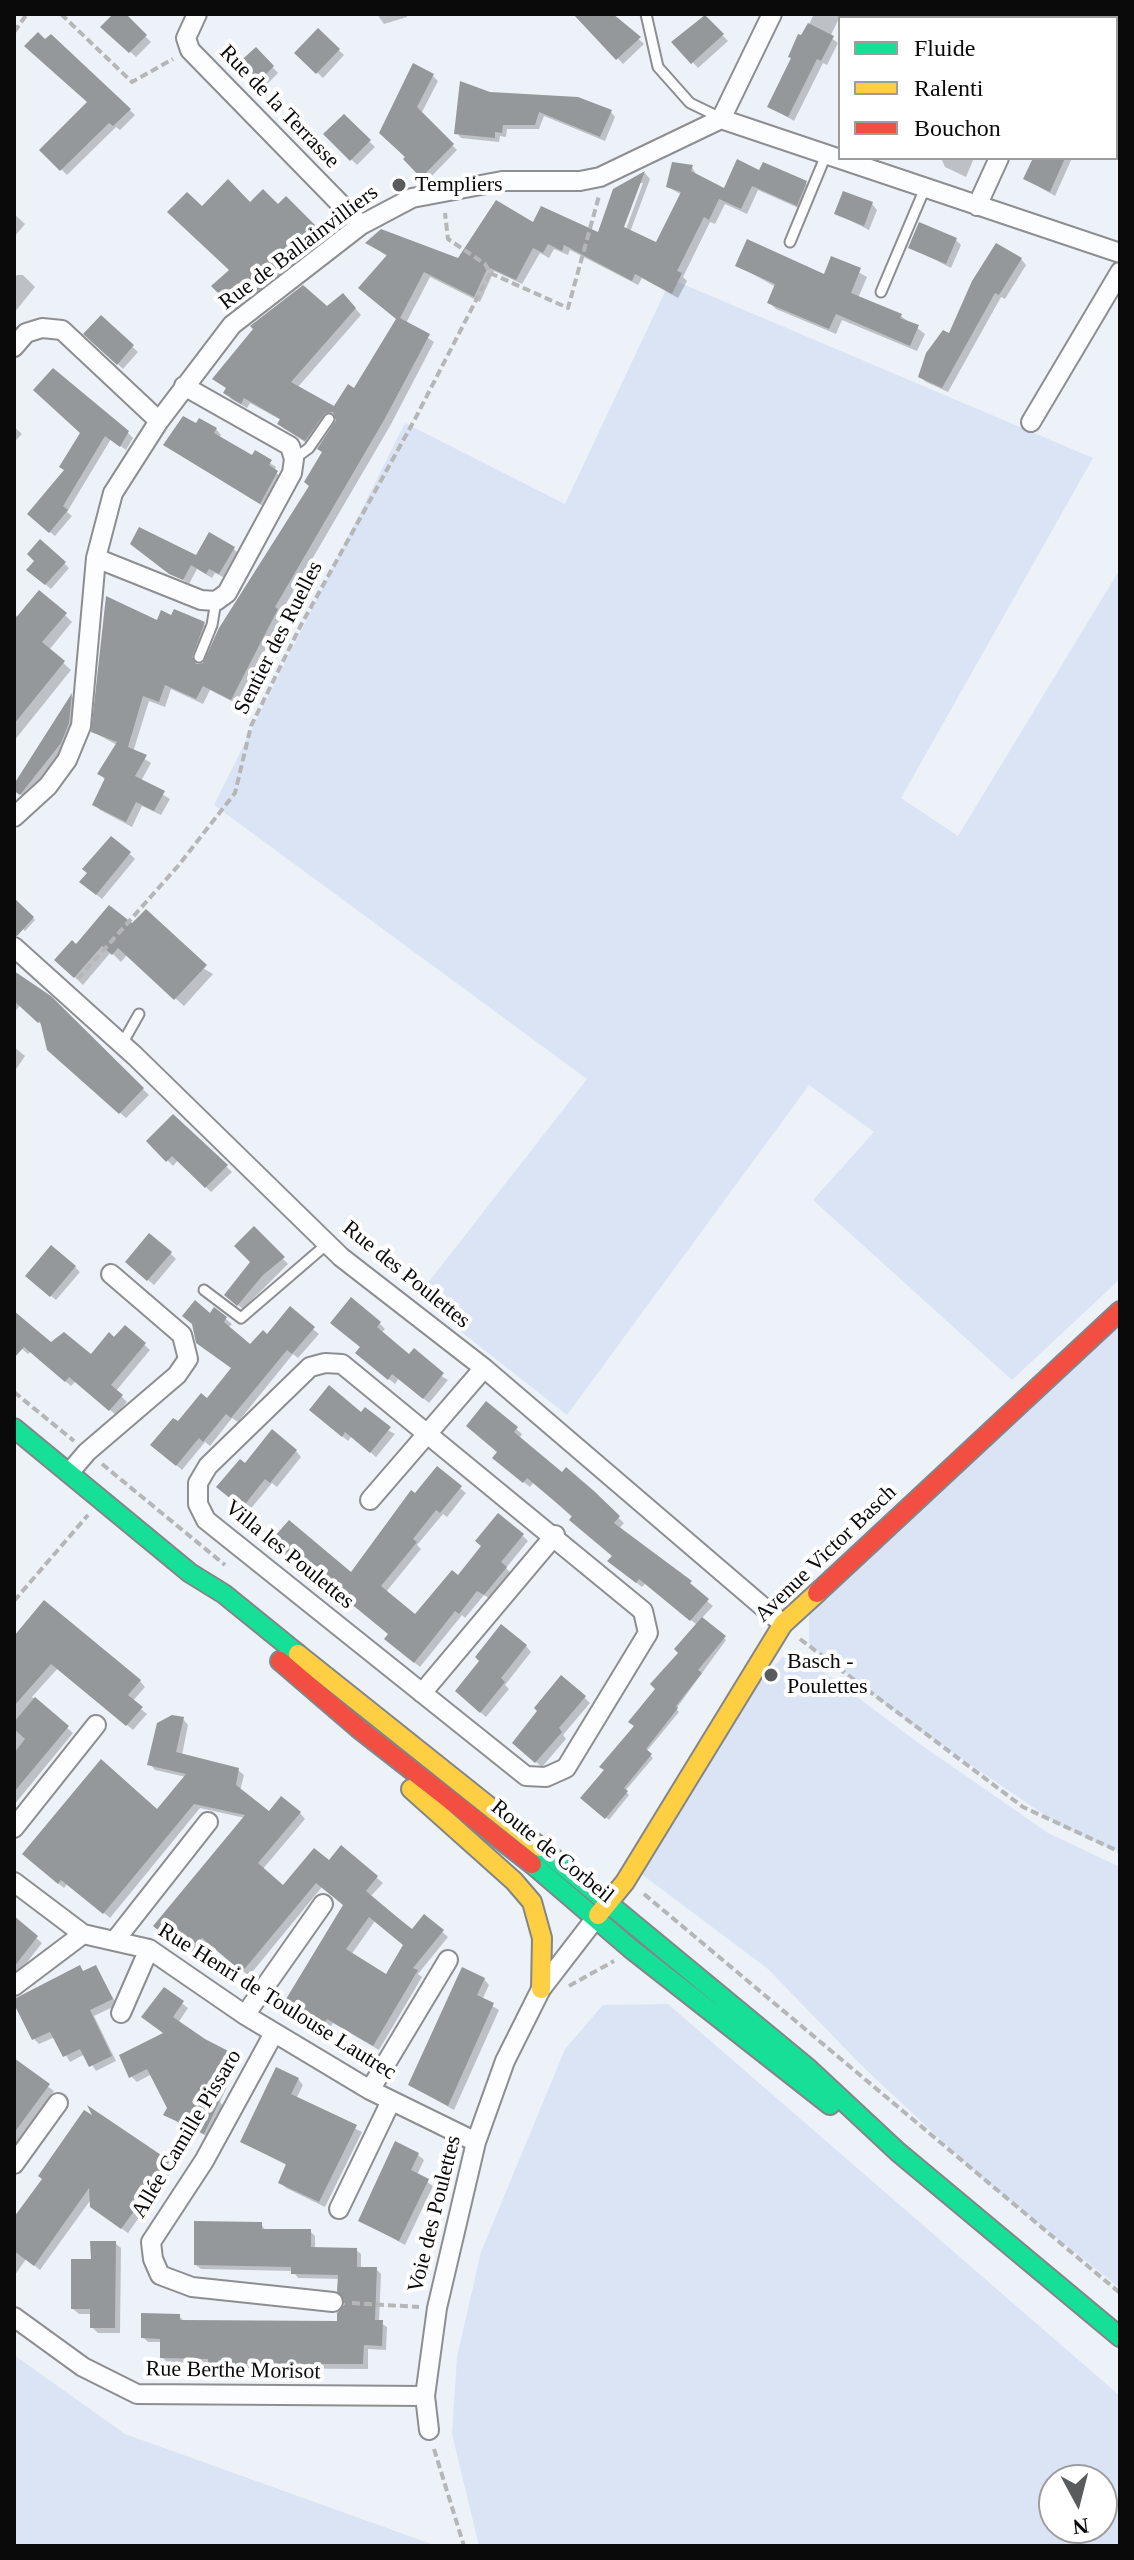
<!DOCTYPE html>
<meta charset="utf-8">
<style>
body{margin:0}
#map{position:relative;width:1134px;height:2560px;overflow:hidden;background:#edf2f8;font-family:"Times New Roman",serif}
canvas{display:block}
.frame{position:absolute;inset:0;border:16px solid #0a0a0a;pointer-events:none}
.legend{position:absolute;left:838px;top:16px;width:280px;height:144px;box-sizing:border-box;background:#fff;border:2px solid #9d9d9d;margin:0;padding:10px 14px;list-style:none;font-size:24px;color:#0a0a0a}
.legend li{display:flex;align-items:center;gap:16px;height:40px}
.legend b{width:40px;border:2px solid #9d9d9d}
.north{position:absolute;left:1038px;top:2464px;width:80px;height:80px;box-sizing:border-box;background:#fff;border:2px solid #9d9d9d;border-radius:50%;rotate:173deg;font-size:22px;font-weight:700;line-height:32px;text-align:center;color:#0a0a0a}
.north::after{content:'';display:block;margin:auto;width:28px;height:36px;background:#595b5d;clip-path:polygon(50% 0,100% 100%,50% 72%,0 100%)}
</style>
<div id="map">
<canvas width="1134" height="2560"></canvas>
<div class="frame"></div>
<ul class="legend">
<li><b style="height:10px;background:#16e098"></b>Fluide</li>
<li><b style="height:10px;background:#ffcf43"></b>Ralenti</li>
<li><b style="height:10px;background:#f24e42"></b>Bouchon</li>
</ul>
<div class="north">N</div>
</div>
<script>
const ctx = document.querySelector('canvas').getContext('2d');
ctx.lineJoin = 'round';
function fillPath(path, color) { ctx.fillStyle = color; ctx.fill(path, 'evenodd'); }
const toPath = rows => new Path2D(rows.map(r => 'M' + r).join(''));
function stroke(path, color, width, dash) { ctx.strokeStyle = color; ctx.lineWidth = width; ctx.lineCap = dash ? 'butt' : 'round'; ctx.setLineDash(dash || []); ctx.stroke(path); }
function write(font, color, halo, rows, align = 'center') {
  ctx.font = font + ' "Times New Roman",serif'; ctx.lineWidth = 8; ctx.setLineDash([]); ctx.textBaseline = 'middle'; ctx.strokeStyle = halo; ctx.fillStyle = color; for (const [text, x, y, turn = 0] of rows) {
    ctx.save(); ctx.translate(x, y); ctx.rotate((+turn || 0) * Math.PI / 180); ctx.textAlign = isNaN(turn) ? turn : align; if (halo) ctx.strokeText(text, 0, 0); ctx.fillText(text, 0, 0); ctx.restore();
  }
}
fillPath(toPath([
 [671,279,1093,458,901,798,958,836,1120,569,1120,1279,1012,1380,813,1200,874,1132,809,1085,567,1415,417,1297,587,1079,214,805,405,423,565,504],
 [1120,1317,1120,1853,1061,1826,916,1728,809,1644,809,1607],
 [783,1657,808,1660,917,1742,1048,1833,1120,1867,1120,2288,984,2180,862,2066,768,1969,640,1873,759,1681],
 [668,2004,1120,2396,1120,2546,479,2546,452,2434,457,2357,481,2252,565,2049,603,2005],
 [1102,2480,1102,2528,1054,2528,1054,2480],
 [14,2355,125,2434,437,2546,14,2546]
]), '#dae4f4');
fillPath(toPath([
 [115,14,123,14,151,42,136,57,103,27],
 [377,14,407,14,407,17,384,24],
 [576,14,612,14,644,44,623,64],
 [814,14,841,14,830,37,838,43,827,65,823,63,794,121,769,106],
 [1003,14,1042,14,1040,18,1001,18],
 [1103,14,1120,14,1120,49,1116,58,1116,18,1101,18],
 [705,17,728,41,698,68,674,42],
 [318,31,344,55,323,78,297,53],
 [51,36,135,115,120,130,116,127,67,175,42,150,90,102,45,42],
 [256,50,278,73,262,89,239,66],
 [433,76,438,81,421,114,457,150,427,181,382,132],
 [490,94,611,112,615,117,605,141,544,116,539,129,507,129,506,137,500,136,499,142,461,138,457,133],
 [344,117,375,147,357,165,326,134],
 [941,158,974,158,966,177,945,167],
 [1034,158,1072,158,1055,196,1025,179],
 [692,167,697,176,725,190,760,172,806,183,812,189,803,210,758,190,747,214,725,204,715,224,710,222,683,277,687,281,678,298,642,278,638,285,570,250,568,255,554,249,549,258,540,253,522,284,494,271,480,302,430,277,406,323,434,342,390,426,280,614,283,616,237,704,210,690,203,704,171,689,165,707,149,701,133,752,151,763,141,781,170,799,161,815,142,806,132,827,100,810,94,804,106,781,100,774,117,745,93,732,158,622,172,617,204,624,210,630,196,666,204,665,311,486,339,421,331,418,311,446,285,429,279,424,281,420,250,403,247,408,231,399,226,393,228,389,215,379,327,308,349,301,361,315,297,388,335,409,355,391,398,319,388,257,368,243,459,261,534,225,599,235,615,190,645,173,650,179,630,232,657,244,682,195,668,187],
 [639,183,643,183,623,237,619,236],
 [286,199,325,238,284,271,288,275,240,312,214,286,232,271,250,205,278,207],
 [872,204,877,210,869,230,837,214],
 [14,214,25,224,14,237],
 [956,240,961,245,951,268,910,247],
 [833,258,867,277,858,298,901,316,925,334,917,351,842,320,836,334,776,309,769,302,776,287,738,266,825,277],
 [1021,259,1026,265,1005,299,1001,297,948,392,926,382,920,377,950,335],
 [17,275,23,275,35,287,14,313,14,279],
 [101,318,138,352,123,369,86,334],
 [196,426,216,429,221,435,219,438,252,458,255,453,276,467,274,471,283,479,266,508,165,445],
 [14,427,22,434,14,442],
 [82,433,128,433,133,438,126,450,111,439,67,512,72,516,55,536,34,519,66,471],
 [41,542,69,568,51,589,34,575],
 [138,549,197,558,234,549,239,554,225,578,215,573,212,578,197,569,189,584],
 [14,614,18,617,65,615,72,622,49,650,71,670,14,741],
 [72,696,76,700,73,729,65,748,26,799,14,788],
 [130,854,135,859,102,899,87,887],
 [19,905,35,920,25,931,14,920,14,910],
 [132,926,213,974,184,1006,127,955,121,962,111,952,83,985,57,960,76,947],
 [14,974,50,998,149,1095,126,1118,56,1056,43,1026,20,1005,14,1013],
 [14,1047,25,1056,14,1072],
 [173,1116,232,1172,211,1192,178,1160,173,1166,149,1141],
 [254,1229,288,1264,243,1309,231,1300,253,1262],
 [170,1253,176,1259,154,1285,133,1267],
 [75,1267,80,1272,56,1300,33,1281],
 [215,1310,232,1324,228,1328,250,1347,267,1337,313,1329,319,1334,298,1358,293,1354,238,1422,232,1418,210,1446,205,1442,182,1470,159,1450,178,1424,207,1401,233,1368,210,1315],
 [14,1313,51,1345,91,1357,125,1327,150,1350,116,1391,127,1402,116,1415,76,1381,71,1386,31,1351,28,1354,14,1342],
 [379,1323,385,1329,381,1333,410,1357,448,1380,429,1403,399,1378,395,1384,363,1358,362,1347],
 [486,1404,522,1434,519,1439,562,1474,593,1493,624,1523,618,1530,707,1601,713,1606,701,1619,726,1640,676,1709,679,1712,646,1752,653,1758,625,1791,629,1795,609,1820,583,1798,636,1726,697,1625,646,1583,642,1587,615,1566,614,1556,534,1482,530,1487,500,1463],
 [317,1415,361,1415,395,1434,376,1457,352,1436,348,1441],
 [296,1451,301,1457,277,1487,272,1483,248,1512,224,1492,245,1466],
 [437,1469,466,1493,447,1517,443,1514,417,1545,421,1549,386,1592,416,1616,458,1578,523,1536,528,1541,506,1568,511,1573,490,1599,484,1595,465,1618,462,1615,420,1667,392,1644,390,1634,340,1593,336,1598,276,1550,352,1575],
 [14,1640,140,1681,145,1687,132,1702,147,1714,133,1730,58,1668,32,1697,73,1733,14,1805],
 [526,1646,531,1652,505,1685,509,1689,486,1717,463,1697,482,1661],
 [584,1697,590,1703,563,1735,566,1739,542,1767,520,1748],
 [183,1719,188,1725,182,1755,238,1770,244,1775,240,1791,270,1814,300,1813,305,1819,262,1870,283,1888,329,1862,341,1848,383,1883,370,1897,413,1932,425,1917,448,1937,418,1974,422,1977,379,2050,333,2023,328,2032,286,2004,345,1905,322,1887,249,1976,208,1942,194,1958,161,1931,245,1818,200,1808,110,1918,68,1883,64,1888,30,1860,158,1811,186,1777,155,1770,150,1764],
 [375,1921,405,1945,387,1976,351,1955],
 [14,1920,42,1943,14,1979],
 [96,1967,117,2005,94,2016,116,2061,96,2071,85,2054,70,2062,55,2037,39,2044,34,2039,80,1968,85,1973],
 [484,1979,489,1985,482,2000,499,2010,454,2110,410,2085],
 [164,1990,188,2008,178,2023,239,2061,220,2102,224,2107,210,2138,166,2115,169,2108,152,2074,137,2082,131,2076,165,2034],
 [14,2063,54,2091,14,2146],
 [298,2079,303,2085,296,2099,362,2132,325,2207,286,2188,280,2182,288,2166,242,2142],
 [92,2111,174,2168,128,2233,98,2212,92,2198,40,2270,26,2259,15,2275,14,2223,44,2180,98,2122],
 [418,2155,424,2160,417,2175,433,2186,405,2245,361,2221],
 [261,2224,266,2231,310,2231,315,2236,315,2249,356,2250,361,2254,361,2269,376,2269,381,2274,379,2322,387,2327,386,2350,368,2349,368,2369,215,2368,210,2363,167,2362,162,2357,162,2342,148,2342,143,2337,179,2316,185,2322,339,2323,346,2297,340,2279,298,2278,293,2271,201,2269,196,2265],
 [115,2243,121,2248,120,2333,98,2333,92,2327,92,2314,79,2314,73,2309,93,2261]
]), '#0003');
fillPath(toPath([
 [113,14,126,14,147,35,129,53,100,27],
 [573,14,613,14,641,37,616,60],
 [705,15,724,34,691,64,671,42],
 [808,23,834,36,821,61,817,59,788,117,767,107,791,58,788,57,798,34,801,35],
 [318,28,340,49,316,74,294,53],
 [38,32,45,39,51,34,131,109,113,126,109,123,60,171,39,150,87,102,24,46],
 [256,47,274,66,255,85,236,65],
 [413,63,434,74,417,107,454,144,421,178,403,159,405,157,379,133],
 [460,81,490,92,578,97,612,110,600,137,539,112,535,125,503,125,502,133,495,132,495,138,454,134],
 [344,114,371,140,350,161,323,134],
 [1033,158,1065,158,1050,192,1023,179],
 [737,159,759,170,763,162,807,181,797,206,752,186,741,209,719,199,709,220,704,217,677,271,682,273,672,294,635,274,632,281,564,245,562,251,548,244,543,253,533,248,516,280,488,267,474,297,424,272,400,318,430,334,384,420,275,607,278,609,231,700,203,686,196,699,165,685,159,702,143,696,128,747,147,755,135,776,165,791,154,811,136,802,126,822,92,805,105,778,97,774,117,742,91,732,106,596,157,620,161,610,171,615,174,609,205,622,192,657,196,664,203,663,219,628,309,486,304,482,322,452,317,449,336,420,333,412,325,413,305,441,277,424,280,419,244,398,241,404,223,393,226,388,212,379,253,329,250,326,303,285,327,306,343,293,356,308,291,382,334,406,348,384,354,388,396,319,358,288,387,255,365,243,381,229,458,258,496,200,533,222,541,206,598,232,613,189,645,171,624,227,656,242,681,192,666,187,672,162,693,165,691,171,724,188],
 [228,179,250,202,263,189,278,204,286,196,322,232,280,265,285,269,234,309,211,286,229,270,167,212,187,192,202,206],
 [843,191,873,202,864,226,834,214],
 [919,222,957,238,946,264,908,248],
 [747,239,824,274,831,256,861,268,851,293,902,314,900,318,919,325,910,346,836,314,829,329,767,303,775,284,735,266],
 [996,243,1022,258,999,295,995,293,942,388,918,377,926,353,943,330,949,333,972,281],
 [101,315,134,345,117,365,83,334],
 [53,368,129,431,120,447,105,436,63,506,68,510,49,533,27,514,64,470,59,467,80,433,33,390],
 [183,416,196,423,199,418,217,428,214,433,252,455,255,450,272,460,269,465,278,471,260,504,163,445],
 [139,527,196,555,209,532,235,547,219,574,209,569,206,574,191,565,183,580,169,574,130,544],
 [40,539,66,562,45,585,26,570,34,561,27,554],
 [39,590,67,613,42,642,65,661,14,724,14,620],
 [72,693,69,723,61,743,20,795,14,791,14,784],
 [111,836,131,852,96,895,79,882,87,873,82,869],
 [14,898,34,917,17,936,14,935],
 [109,905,132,923,146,909,207,965,174,1000,118,948,112,955,102,946,74,978,54,960,72,940,76,944],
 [14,971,51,996,144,1088,119,1114,47,1050,40,1021,38,1023,14,1001],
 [173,1114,228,1165,205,1188,172,1156,166,1162,146,1141],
 [254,1226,285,1257,263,1275,237,1306,224,1295,250,1262,234,1246],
 [149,1233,172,1252,147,1281,125,1262],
 [51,1245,76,1266,50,1297,25,1276],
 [351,1297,381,1322,377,1327,409,1354,414,1348,444,1373,423,1399,392,1374,388,1380,355,1353,360,1347,330,1323],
 [195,1300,210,1313,214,1307,227,1317,224,1322,250,1344,263,1330,267,1334,290,1306,315,1327,292,1354,287,1350,231,1418,226,1414,203,1442,199,1438,176,1466,150,1445,173,1418,178,1421,201,1393,207,1398,231,1368,196,1343,192,1324,182,1316],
 [14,1311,51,1342,64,1332,91,1354,109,1332,114,1337,125,1325,146,1343,111,1385,123,1395,109,1411,69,1377,65,1382,24,1347,14,1358],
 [329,1385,361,1412,365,1407,391,1427,370,1453,345,1432,342,1437,309,1410],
 [486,1401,518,1427,514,1432,562,1472,566,1467,594,1491,620,1516,614,1523,692,1581,690,1583,709,1599,690,1621,639,1579,636,1583,607,1561,612,1556,569,1520,572,1516,527,1478,523,1483,492,1458,497,1452,466,1426],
 [272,1429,297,1450,270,1483,265,1479,242,1508,216,1487,240,1459,245,1463],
 [437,1466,462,1486,440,1513,436,1510,413,1539,417,1542,381,1586,415,1614,452,1570,458,1575,481,1546,475,1541,498,1513,524,1534,501,1562,507,1567,484,1595,477,1591,459,1614,455,1611,414,1663,384,1639,388,1634,333,1589,329,1594,268,1544,289,1520,351,1572,411,1490,415,1493],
 [44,1600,141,1680,128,1695,143,1707,126,1726,51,1664,14,1706,14,1636],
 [702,1617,726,1636,698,1670,702,1673,676,1706,678,1708,646,1749,652,1754,624,1788,628,1791,605,1819,580,1798,604,1770,599,1767,634,1726,628,1722,655,1689,650,1684,678,1653,674,1649],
 [501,1624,527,1645,501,1678,505,1682,480,1713,455,1691,479,1661,475,1657],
 [561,1675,586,1696,559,1728,562,1732,535,1763,512,1743,537,1711,534,1708],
 [35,1697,69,1726,14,1792,14,1753,25,1739,14,1729,14,1722],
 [172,1715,184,1717,176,1752,239,1768,236,1785,269,1811,281,1796,301,1812,258,1863,283,1885,314,1848,329,1860,341,1845,378,1876,366,1891,397,1917,412,1929,424,1914,444,1930,413,1968,418,1970,373,2046,327,2019,322,2028,283,2004,343,1905,316,1883,242,1972,202,1938,188,1954,153,1926,245,1815,194,1804,103,1914,61,1880,58,1884,22,1854,101,1759,157,1809,186,1774,147,1765,157,1723],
 [369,1917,403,1945,386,1974,346,1949],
 [14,1916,38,1936,14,1967],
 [80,1965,83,1971,96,1965,113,1999,90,2010,112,2056,89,2067,80,2049,63,2057,50,2032,32,2040,14,2004,14,1999],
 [462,1967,485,1978,477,1995,494,2003,448,2106,408,2085],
 [164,1987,184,2001,173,2017,205,2039,234,2054,214,2097,220,2100,204,2134,163,2115,167,2108,147,2069,129,2078,119,2055,163,2033,141,2017],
 [14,2058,50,2084,14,2133],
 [276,2067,299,2078,291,2094,357,2125,319,2202,278,2183,286,2164,240,2142],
 [87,2105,170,2161,121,2229,90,2207,89,2188,34,2266,14,2251,14,2217,42,2179,38,2176,84,2110,92,2115],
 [395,2141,419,2153,411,2170,429,2179,399,2241,358,2221],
 [194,2221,262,2222,262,2229,311,2229,311,2247,357,2248,357,2267,377,2267,375,2320,383,2320,382,2346,364,2345,363,2364,208,2364,208,2359,160,2358,160,2339,141,2338,141,2313,180,2314,180,2320,337,2321,337,2313,345,2304,337,2291,338,2275,291,2274,291,2267,194,2265],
 [90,2241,116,2241,115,2328,90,2328,90,2309,71,2309,71,2259,91,2259]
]), '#94989a');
const lane = toPath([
 [646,14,658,67,690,103,721,118],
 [790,242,826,155],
 [881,292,925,188],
 [294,459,309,448,329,419],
 [199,657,212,625,216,601],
 [122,1044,139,1014],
 [204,1290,241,1318,327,1244]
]);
const street = toPath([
 [197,14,186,38,190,50,361,225],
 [1065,18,1067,14],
 [721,119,1120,253],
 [977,206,999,158],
 [14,347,26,333,42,328,62,330,159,421],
 [1031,422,1120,272],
 [96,558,201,600,216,601,227,593,292,473,294,459,290,446,184,386],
 [14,817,48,786,67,760,81,726,96,558,113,493,159,421,232,325,361,225,412,198,502,181,580,181,600,177,721,119,772,14],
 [14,947,135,1056,341,1257,484,1368,783,1624],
 [325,1363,342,1364,643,1611,648,1633,566,1768,546,1777,526,1776,206,1520,198,1504,198,1483,208,1466,310,1367,325,1363],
 [69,1473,87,1452,177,1375,188,1359,182,1335,111,1274],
 [370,1500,484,1368],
 [422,1693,555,1535],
 [14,1828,96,1725],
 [14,1882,83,1934,149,1949,245,2015,370,2090,476,2142],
 [116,1939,208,1822],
 [14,1986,83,1934],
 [121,2013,149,1949],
 [245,2015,323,1904],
 [274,2033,204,2161,151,2242,153,2259,160,2275,192,2287,333,2302],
 [370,2090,448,1960],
 [14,2164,58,2103],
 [339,2209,391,2101],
 [14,2317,83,2367,137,2394,425,2396],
 [429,2430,425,2396,437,2308,476,2142,505,2061,541,1989,595,1919]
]);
const fast = toPath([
 [14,1428,190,1573,224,1594,298,1654],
 [540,1847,809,2069,898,2152,1120,2337],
 [532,1864,630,1948,830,2105]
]);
const slow = toPath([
 [298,1654,540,1847],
 [411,1789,514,1881,532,1902,542,1938,541,1989],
 [598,1915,625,1882,783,1624,817,1593]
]);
const jam = toPath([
 [817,1593,1120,1311],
 [280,1661,358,1728,532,1864]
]);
stroke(lane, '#8c8e91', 13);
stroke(street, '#8c8e91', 22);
stroke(fast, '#838588', 22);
stroke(slow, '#838588', 22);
stroke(jam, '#838588', 22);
stroke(toPath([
 [61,14,132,82,173,59],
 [14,32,27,14],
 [490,273,568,308,599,196],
 [78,979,178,866,235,793,251,726,301,625,415,419,490,273,485,264,448,239,445,213],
 [14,1392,74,1441],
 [102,1464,225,1565],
 [14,1601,88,1515],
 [800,1639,1023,1807,1120,1852],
 [644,1894,1120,2293],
 [569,1986,614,1961],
 [352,2303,419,2307],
 [434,2449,464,2546]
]), '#b5b6b7', 4, [8, 4]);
stroke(lane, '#fcfdfe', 9);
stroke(street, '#fcfdfe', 18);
stroke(fast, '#16e098', 18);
stroke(slow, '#ffcf43', 18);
stroke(jam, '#f24e42', 18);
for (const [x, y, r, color] of [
 [399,185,8,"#595b5d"],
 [771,1675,8,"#595b5d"]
]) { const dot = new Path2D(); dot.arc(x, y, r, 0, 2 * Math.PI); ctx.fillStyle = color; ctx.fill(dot); stroke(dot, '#fff', 3); }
write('22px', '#0a0a0a', '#fff', [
 ["Rue de la Terrasse",279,107,46],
 ["Rue de Ballainvilliers",299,248,-37],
 ["Sentier des Ruelles",279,638,-63],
 ["Rue des Poulettes",406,1275,39],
 ["Avenue Victor Basch",826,1554,-44],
 ["Villa les Poulettes",289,1555,39],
 ["Route de Corbeil",552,1852,39],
 ["Rue Henri de Toulouse Lautrec",277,2002,32],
 ["Allée Camille Pissaro",187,2134,-59],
 ["Voie des Poulettes",435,2214,-76],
 ["Rue Berthe Morisot",233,2371,1]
]);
write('22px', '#0a0a0a', '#fff', [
 ["Templiers",415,185],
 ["Basch -",787,1662],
 ["Poulettes",787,1687]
], 'left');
</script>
